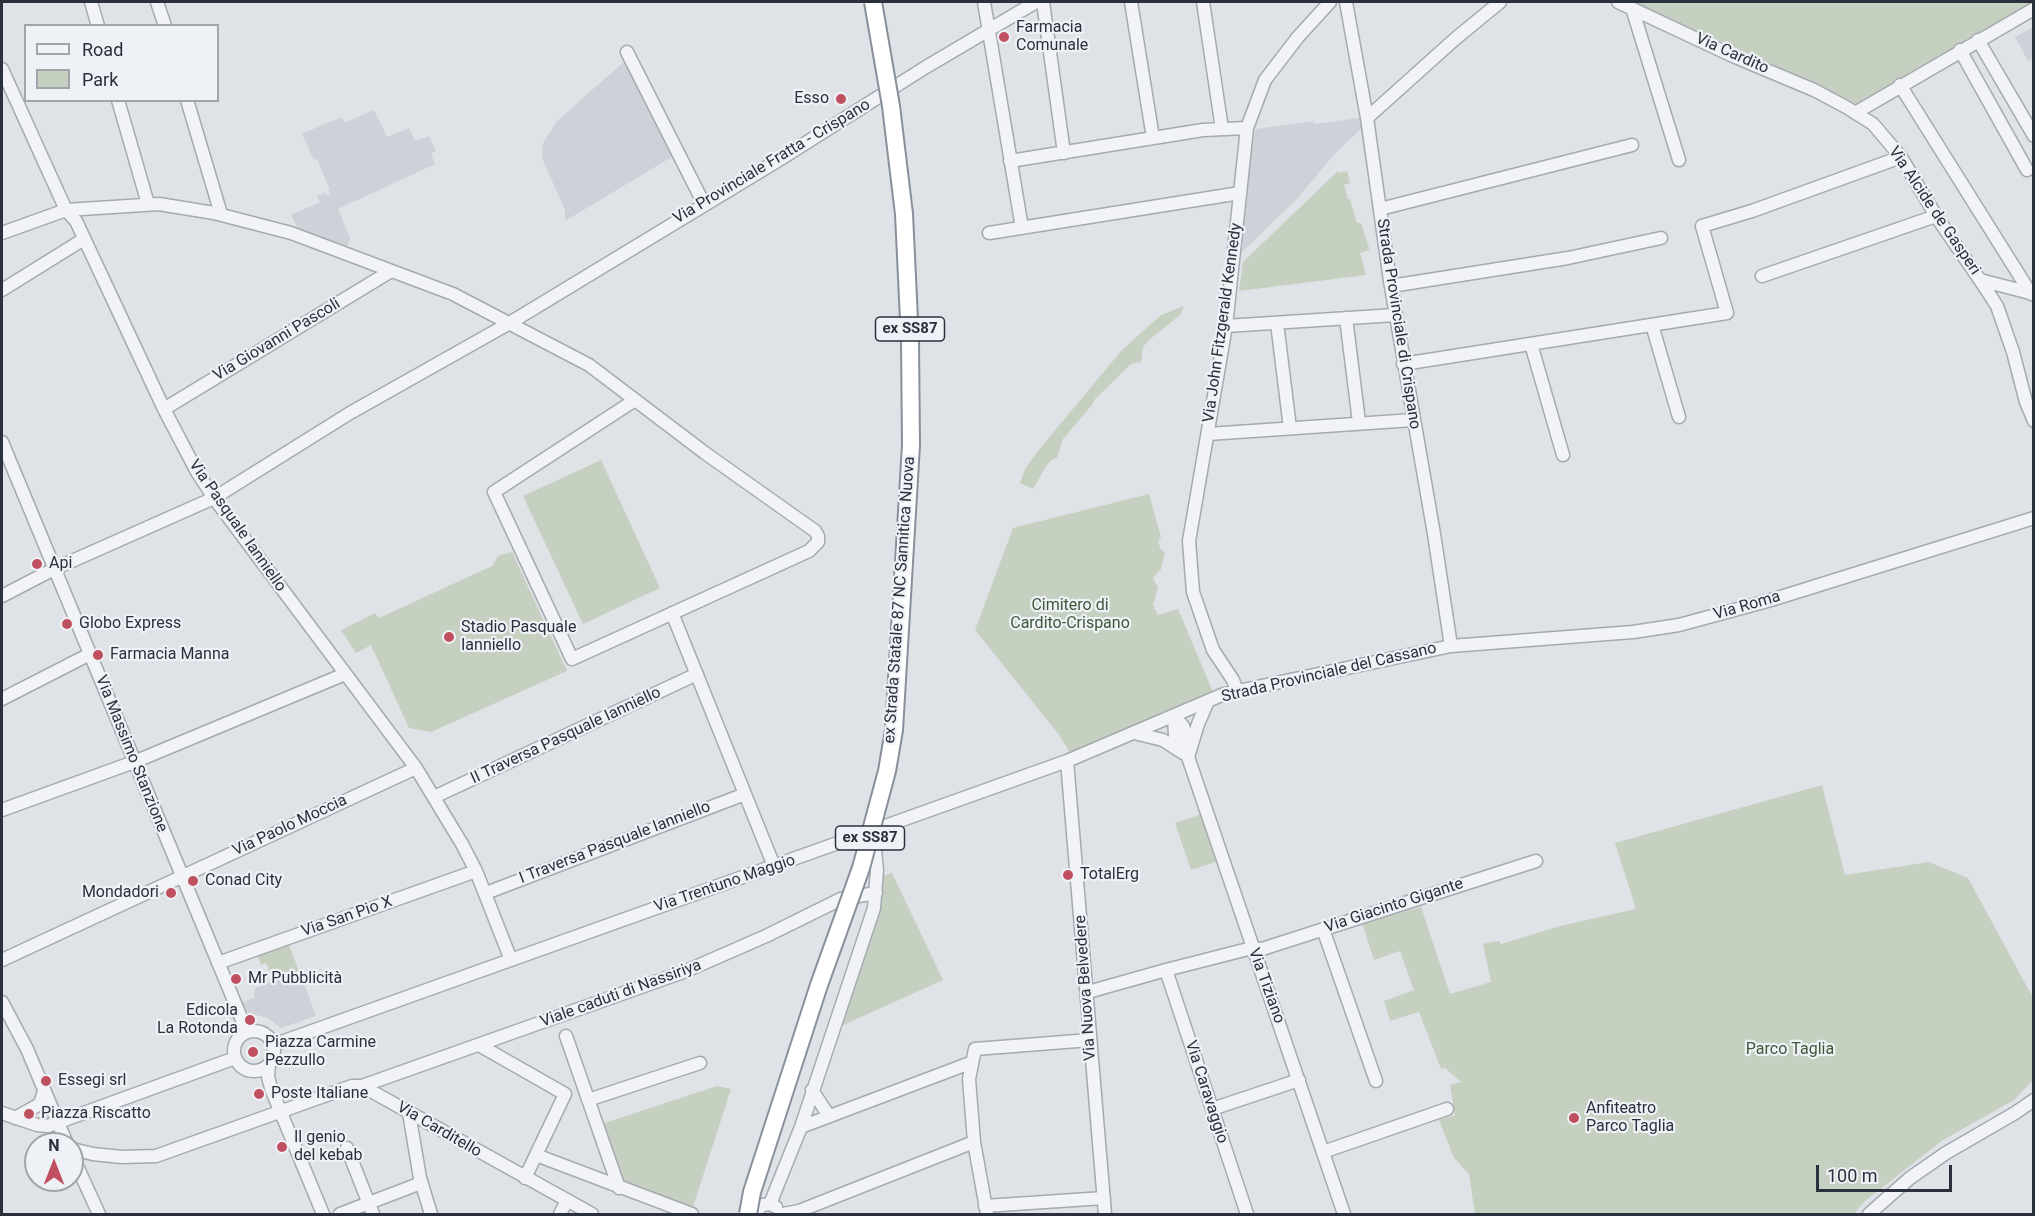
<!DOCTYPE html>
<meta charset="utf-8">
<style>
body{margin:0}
#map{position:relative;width:2035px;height:1216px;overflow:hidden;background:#dfe2e7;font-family:Roboto,sans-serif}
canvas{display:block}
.frame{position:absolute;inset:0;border:3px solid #2a303c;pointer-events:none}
.legend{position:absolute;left:24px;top:24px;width:195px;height:78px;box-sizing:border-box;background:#eef1f5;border:2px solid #a0a4ab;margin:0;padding:8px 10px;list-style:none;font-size:18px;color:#2a303c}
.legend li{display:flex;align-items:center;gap:12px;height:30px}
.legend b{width:30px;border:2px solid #a0a4ab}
.north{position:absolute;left:24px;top:1132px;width:60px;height:60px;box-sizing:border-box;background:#eef1f5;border:2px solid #a0a4ab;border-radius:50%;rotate:0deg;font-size:16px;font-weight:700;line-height:24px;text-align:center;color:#2a303c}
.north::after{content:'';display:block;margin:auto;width:21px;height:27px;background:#c0505f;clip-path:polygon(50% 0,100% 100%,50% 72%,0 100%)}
.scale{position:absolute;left:1816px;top:1165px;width:136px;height:27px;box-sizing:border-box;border:3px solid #2a303c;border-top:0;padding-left:8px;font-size:18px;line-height:21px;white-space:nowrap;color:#2a303c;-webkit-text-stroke:4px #eef1f5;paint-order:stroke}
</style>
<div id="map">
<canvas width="2035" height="1216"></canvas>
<div class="frame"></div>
<ul class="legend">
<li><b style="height:8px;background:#f1f3f6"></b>Road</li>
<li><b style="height:16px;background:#c5d0c1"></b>Park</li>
</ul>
<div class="north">N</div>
<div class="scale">100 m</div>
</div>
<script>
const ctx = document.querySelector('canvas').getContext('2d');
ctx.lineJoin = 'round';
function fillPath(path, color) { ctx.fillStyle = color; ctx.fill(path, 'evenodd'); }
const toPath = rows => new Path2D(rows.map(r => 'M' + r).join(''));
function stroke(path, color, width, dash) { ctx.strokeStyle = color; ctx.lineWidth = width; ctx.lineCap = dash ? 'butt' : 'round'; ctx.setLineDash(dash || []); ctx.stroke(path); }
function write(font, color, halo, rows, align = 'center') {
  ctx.font = font + ' Roboto,sans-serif'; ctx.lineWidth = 4.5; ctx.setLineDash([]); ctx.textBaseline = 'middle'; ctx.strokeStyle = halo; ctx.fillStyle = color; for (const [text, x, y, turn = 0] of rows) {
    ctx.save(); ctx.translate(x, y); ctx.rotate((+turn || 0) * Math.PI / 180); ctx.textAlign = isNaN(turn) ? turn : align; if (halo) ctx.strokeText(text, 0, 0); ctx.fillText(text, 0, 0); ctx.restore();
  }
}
fillPath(toPath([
 [2033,27,2033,58,2028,61,2015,37],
 [626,60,675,155,565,221,565,210,542,158,543,143,558,120],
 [374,110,387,137,409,128,415,141,429,136,436,151,431,153,435,164,338,209,350,238,346,248,295,230,297,226,291,215,320,202,317,196,325,193,327,196,330,194,328,191,330,190,317,159,314,160,302,134,341,117,345,123],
 [1360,118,1362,128,1333,156,1297,199,1242,252,1247,170,1256,129,1313,121,1314,124],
 [300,972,316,1016,281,1028,268,1018,257,1015,249,1017,243,1002,254,998,255,988]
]), '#ced1d8');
fillPath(toPath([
 [1632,2,2033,2,2034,3,1965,40,1966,44,1856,104,1801,77],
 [1338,171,1339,173,1347,171,1350,183,1344,185,1348,199,1350,199,1357,223,1361,223,1369,248,1369,250,1360,253,1366,275,1239,291,1243,262],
 [1184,306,1180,315,1149,340,1143,347,1141,362,1131,364,1095,399,1092,405,1063,439,1057,458,1051,460,1046,466,1033,489,1020,483,1025,469,1037,452,1122,350,1161,315],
 [601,460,660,588,583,624,523,496],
 [1149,494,1161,537,1158,541,1161,550,1165,552,1161,569,1153,578,1158,588,1153,605,1158,615,1178,609,1213,692,1070,753,1060,736,975,630,1013,528],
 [512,552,567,671,431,732,409,728,371,645,356,653,341,630,375,613,379,618,492,566,498,556],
 [1822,785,1845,875,1929,862,1968,878,2033,998,2033,1080,2014,1100,1943,1140,1865,1201,1854,1214,1475,1214,1469,1174,1454,1158,1439,1120,1455,1115,1450,1085,1461,1082,1445,1068,1441,1069,1419,1012,1390,1021,1384,1001,1414,990,1400,951,1374,960,1362,923,1421,907,1450,994,1491,982,1483,944,1499,941,1501,944,1560,926,1636,909,1615,843],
 [1202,814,1218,861,1191,870,1175,823],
 [892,873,943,980,841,1026,880,877],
 [289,945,299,971,274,980,266,963,261,965,257,955],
 [717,1086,731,1089,693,1207,621,1181,602,1124]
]), '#c5d0c1');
const minor = toPath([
 [91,2,98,26],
 [157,2,165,26],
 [984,2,1022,228],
 [1043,2,1064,153],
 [1131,2,1153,138],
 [1203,2,1222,129],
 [1346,2,1367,118,1390,281,1434,534,1451,646],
 [1618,2,1733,56,1814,90,1846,107,1873,124,1901,157,1936,216,1980,280,2034,294],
 [1632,8,1679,160],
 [1978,40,2034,136],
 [1960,50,2027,170],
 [627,52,704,204],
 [2,69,66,210,76,221,164,409,197,472,214,498,416,768,462,844,476,871,511,960],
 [1900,85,2031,294],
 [118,100,148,204],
 [187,100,221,214],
 [1855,113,2034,9],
 [1367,118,1455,39,1500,2],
 [1010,161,1203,130,1247,128],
 [1380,209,1632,145],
 [2,233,66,210,159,204,214,213,291,233,453,294,589,365,705,453,815,531,818,536,818,542,809,551,572,659,494,492,635,400],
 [989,233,1240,193],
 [1762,276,1936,216],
 [1980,280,1997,306,2013,352,2026,402,2034,421],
 [1391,286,1568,258,1661,238],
 [2,290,84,239],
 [1346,318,1359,422],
 [1277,323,1290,428],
 [1652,325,1679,417],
 [1226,326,1395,315],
 [1531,344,1563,455],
 [1403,364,1727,313,1702,226,1752,211,1901,157],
 [164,409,391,271],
 [1208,434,1413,420],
 [2,442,247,1032],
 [2,596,54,569,214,498,350,413,508,324,782,158,926,67,1036,2],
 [672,613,774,866],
 [1237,691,1233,680,1213,650,1193,592,1189,541,1226,326,1247,128,1265,80,1298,37,1330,2],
 [2,699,90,654],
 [1174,716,1175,736,1188,757,1344,1214],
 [1174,716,1183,726,1186,735,1187,750],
 [1134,733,1163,740,1183,753],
 [1188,757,1198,724,1208,701],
 [1067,761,1105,1214],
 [434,797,697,674],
 [2,810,134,762,345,674],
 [486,893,745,794],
 [1323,929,1376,1081],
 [2,960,416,768],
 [218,963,476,871],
 [1166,970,1247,1214],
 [1088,992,1166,970,1252,948,1262,949,1536,861],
 [2,1002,27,1049,67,1144],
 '234 1051a20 20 0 1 1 40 0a20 20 0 1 1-40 0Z',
 [566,1036,619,1188],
 [273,1045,1067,761,1224,694,1451,646,1633,632,1679,625,1771,600,2034,518],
 [479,1045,565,1094,525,1178],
 [269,1064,268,1077,272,1091,323,1214],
 [362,1086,686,971,766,936,841,899,876,893],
 [812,1090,829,1116],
 [588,1100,700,1063],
 [1212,1109,1299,1080],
 [2,1113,37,1125,48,1126,235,1058],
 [409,1113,420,1178,431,1214],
 [15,1118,40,1104,44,1091],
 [801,1127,970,1063],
 [347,1148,373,1214],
 [72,1149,93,1154,122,1157,156,1156,352,1086,362,1086,592,1214],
 [1323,1152,1447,1109],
 [72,1155,99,1214],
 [536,1155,692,1214],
 [770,1204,801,1127,874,908,877,870,875,851,885,827],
 [985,1206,1104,1198],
 [340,1214,421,1183],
 [560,1214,567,1200],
 [757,1214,758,1209,763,1205,770,1204,776,1207],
 [783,1214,799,1211,974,1142],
 [987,1214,974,1142,969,1079,975,1049,1090,1040],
 [1869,1214,1910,1178,1946,1153,2015,1113,2034,1100]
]);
const highway = toPath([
 [904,214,910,341,911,445]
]);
stroke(minor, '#a5a9b0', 15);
stroke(highway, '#88909c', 20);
stroke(minor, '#f1f3f6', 12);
stroke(highway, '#fff', 16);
const highwayBridge = toPath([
 [873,2,891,106,904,214],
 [748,1214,752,1192,819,985,861,868,887,771,894,730,911,445]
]);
stroke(highwayBridge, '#88909c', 20, []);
stroke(highwayBridge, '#fff', 16);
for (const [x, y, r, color] of [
 [1004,37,6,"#c0505f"],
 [841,99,6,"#c0505f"],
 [37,564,6,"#c0505f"],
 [67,624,6,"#c0505f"],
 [449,637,6,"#c0505f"],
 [98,655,6,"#c0505f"],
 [1068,875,6,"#c0505f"],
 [193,881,6,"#c0505f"],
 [171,893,6,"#c0505f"],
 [236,979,6,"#c0505f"],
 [250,1020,6,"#c0505f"],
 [253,1052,6,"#c0505f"],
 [46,1081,6,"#c0505f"],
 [259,1094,6,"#c0505f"],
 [29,1114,6,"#c0505f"],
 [1574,1118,6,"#c0505f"],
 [282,1147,6,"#c0505f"]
]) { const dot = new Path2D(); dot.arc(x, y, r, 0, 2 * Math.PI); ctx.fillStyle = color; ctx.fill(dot); stroke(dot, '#eef1f5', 2); }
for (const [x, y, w] of [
 [910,329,69],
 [870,838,69]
]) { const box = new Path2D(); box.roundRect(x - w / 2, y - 12, w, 24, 4.5); ctx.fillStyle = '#eef1f5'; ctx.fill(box); stroke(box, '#2a303c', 1.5); }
write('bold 15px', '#2a303c', null, [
 ["ex SS87",910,329],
 ["ex SS87",870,838]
]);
write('16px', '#2a303c', '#eef1f5', [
 ["Farmacia",1016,28],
 ["Comunale",1016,46],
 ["Esso",829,99,"right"],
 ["Api",49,564],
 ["Globo Express",79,624],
 ["Stadio Pasquale",461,628],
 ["Ianniello",461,646],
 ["Farmacia Manna",110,655],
 ["TotalErg",1080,875],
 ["Conad City",205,881],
 ["Mondadori",159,893,"right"],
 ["Mr Pubblicità",248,979],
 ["Edicola",238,1011,"right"],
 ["La Rotonda",238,1029,"right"],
 ["Piazza Carmine",265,1043],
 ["Pezzullo",265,1061],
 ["Essegi srl",58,1081],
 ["Poste Italiane",271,1094],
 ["Anfiteatro",1586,1109],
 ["Parco Taglia",1586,1127],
 ["Piazza Riscatto",41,1114],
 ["Il genio",294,1138],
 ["del kebab",294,1156]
], 'left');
write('16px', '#2a303c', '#eef1f5', [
 ["Via Cardito",1732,54,24],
 ["Via Provinciale Fratta - Crispano",772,162,-31],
 ["Via Alcide de Gasperi",1934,211,56],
 ["Via John Fitzgerald Kennedy",1223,323,-82],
 ["Strada Provinciale di Crispano",1398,324,81],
 ["Via Giovanni Pascoli",277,340,-31],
 ["Via Pasquale Ianniello",237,526,55],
 ["ex Strada Statale 87 NC Sannitica Nuova",900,600,-86],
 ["Via Roma",1747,606,-16],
 ["Strada Provinciale del Cassano",1329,673,-13],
 ["II Traversa Pasquale Ianniello",566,736,-25],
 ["Via Massimo Stanzione",131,754,68],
 ["Via Paolo Moccia",290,826,-25],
 ["I Traversa Pasquale Ianniello",615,843,-21],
 ["Via Trentuno Maggio",725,884,-19],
 ["Via Giacinto Gigante",1394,906,-18],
 ["Via San Pio X",347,917,-19],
 ["Via Tiziano",1266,986,70],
 ["Via Nuova Belvedere",1086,988,-94],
 ["Viale caduti di Nassiriya",621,994,-20],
 ["Via Caravaggio",1206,1092,72],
 ["Via Carditello",439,1130,30]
]);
write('16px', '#3e5738', '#eef1f5', [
 ["Cimitero di",1070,606],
 ["Cardito-Crispano",1070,624],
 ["Parco Taglia",1790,1050]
]);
</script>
